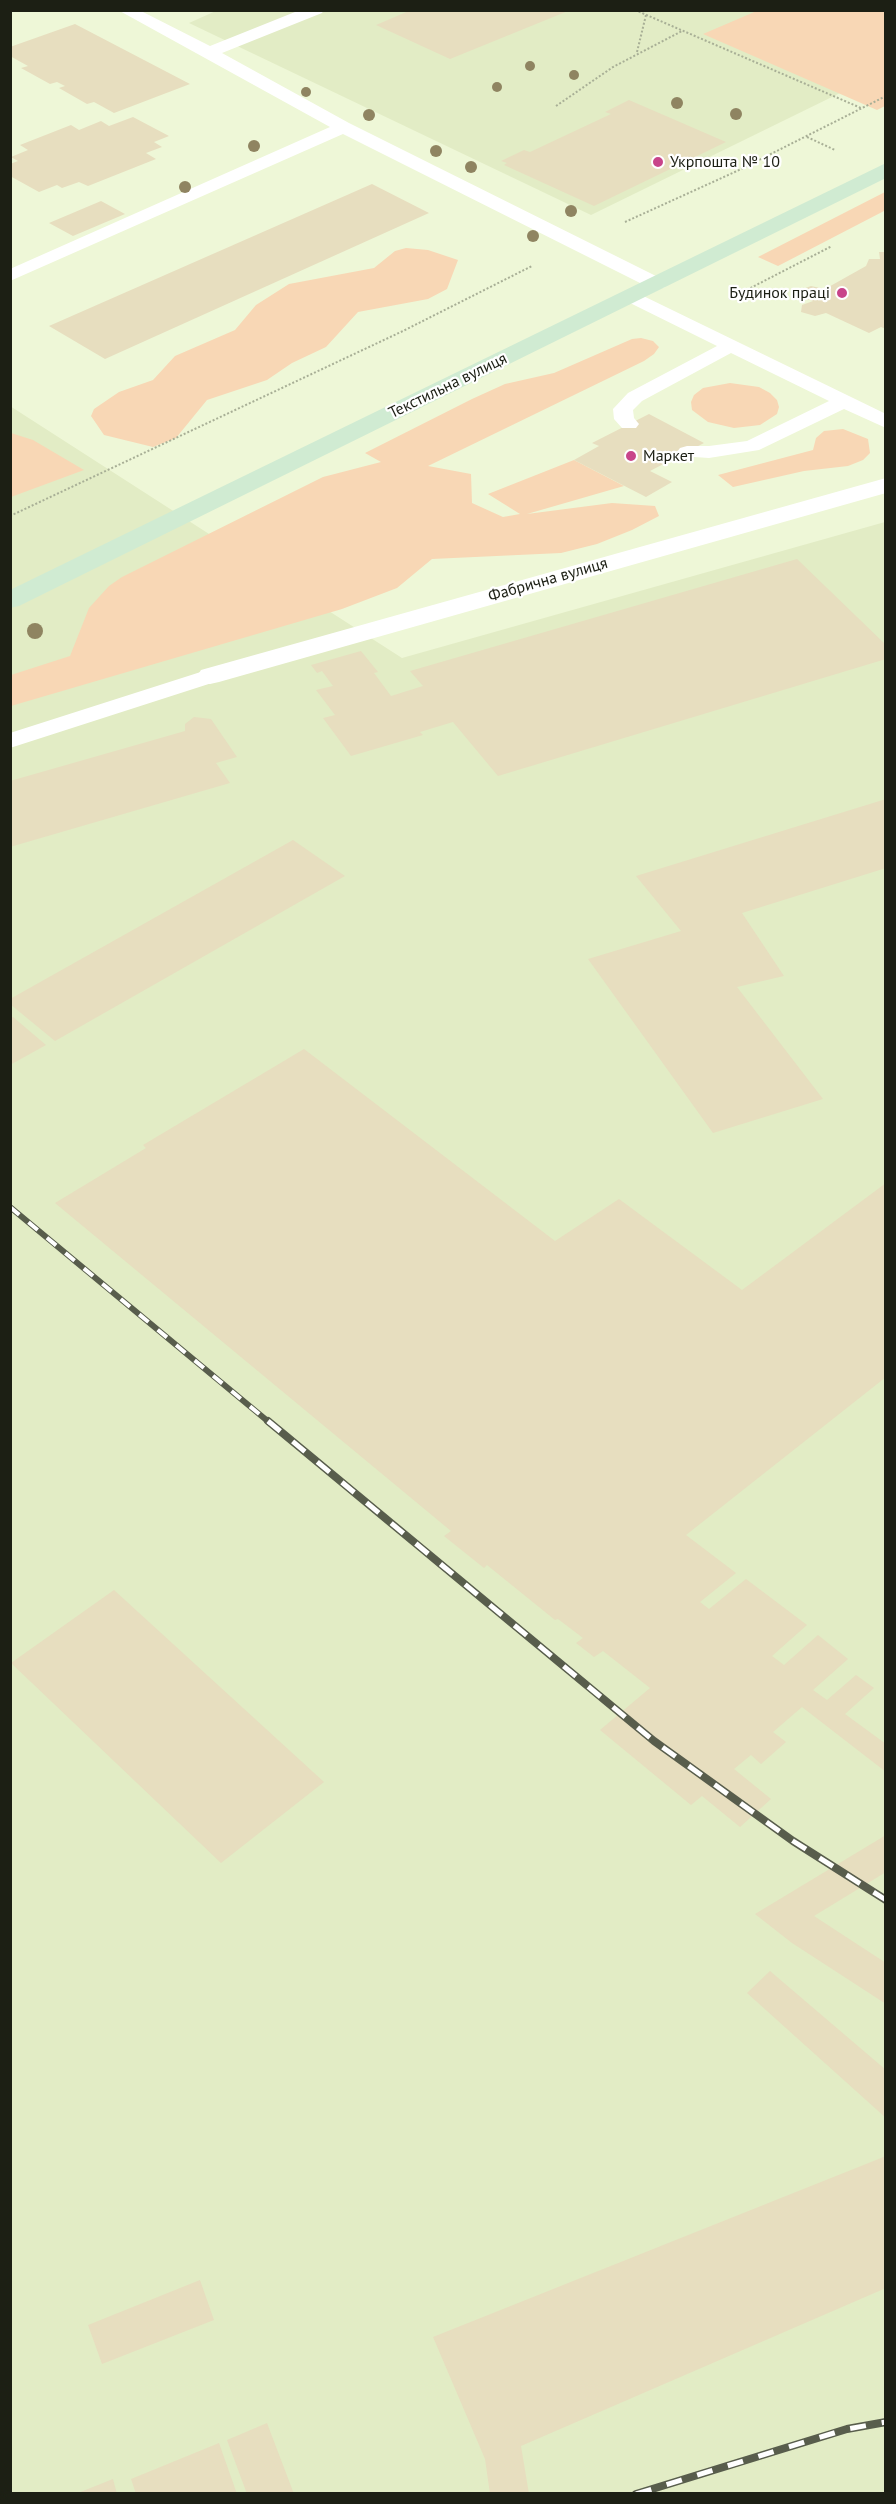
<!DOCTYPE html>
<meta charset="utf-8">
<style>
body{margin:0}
#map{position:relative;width:896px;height:2504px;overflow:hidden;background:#eef7d7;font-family:"PT Sans",sans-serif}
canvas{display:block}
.frame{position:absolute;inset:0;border:12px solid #1c1f14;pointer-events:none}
</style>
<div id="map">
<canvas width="896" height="2504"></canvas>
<div class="frame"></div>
</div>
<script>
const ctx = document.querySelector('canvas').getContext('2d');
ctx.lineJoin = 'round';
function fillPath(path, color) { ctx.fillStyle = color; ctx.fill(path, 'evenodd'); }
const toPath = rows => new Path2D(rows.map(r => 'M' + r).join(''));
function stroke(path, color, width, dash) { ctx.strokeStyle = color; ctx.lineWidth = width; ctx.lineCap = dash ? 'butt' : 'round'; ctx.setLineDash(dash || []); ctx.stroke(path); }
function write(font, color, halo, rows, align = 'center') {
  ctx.font = font + ' "PT Sans",sans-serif'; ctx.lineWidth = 4.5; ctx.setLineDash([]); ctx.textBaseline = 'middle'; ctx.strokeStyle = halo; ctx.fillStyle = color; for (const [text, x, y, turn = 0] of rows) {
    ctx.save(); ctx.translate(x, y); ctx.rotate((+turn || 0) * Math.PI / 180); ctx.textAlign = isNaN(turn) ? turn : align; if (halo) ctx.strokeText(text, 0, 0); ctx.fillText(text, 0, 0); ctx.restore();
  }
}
fillPath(toPath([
 [218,10,885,11,885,71,591,215,189,23],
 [10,406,402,658,885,522,885,2493,11,2493]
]), '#e2ecc5');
fillPath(toPath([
 [759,10,885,11,885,106,877,110,703,34],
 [885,192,884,211,778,266,758,257],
 [406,248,428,250,458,260,447,289,428,299,358,312,326,347,292,363,267,380,207,400,176,438,153,447,104,435,91,416,94,409,119,392,153,380,175,356,235,330,256,305,289,284,374,268,395,251],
 [641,338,653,341,659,347,654,354,644,361,428,466,471,474,472,503,503,517,520,514,488,494,574,460,624,486,527,514,612,503,655,506,659,516,632,530,597,544,561,553,432,559,397,588,342,609,11,706,11,675,70,656,89,608,109,586,122,577,323,477,381,462,365,453,472,399,505,384,554,373,632,339],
 [730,383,759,387,770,393,777,400,779,407,777,414,760,425,734,428,708,422,692,410,691,402,694,395,703,388],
 [843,429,868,439,870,453,863,460,848,466,804,471,733,487,718,475,813,450,816,438,824,431],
 [11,433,33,440,84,470,11,497]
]), '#f8d7b5');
fillPath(toPath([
 [411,10,568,10,568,11,450,59,376,25],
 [75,24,190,84,114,113,94,102,87,104,59,88,65,86,57,82,50,84,21,68,28,66,10,56,10,47],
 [629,100,726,142,594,206,504,165,507,163,501,161,524,150,530,152,611,114,605,112],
 [133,117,169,136,154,142,162,147,146,153,156,159,88,186,79,182,62,188,57,185,39,192,10,176,10,164,18,161,11,157,28,150,20,145,71,125,79,130,101,121,109,126],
 [372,184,429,213,105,359,49,326],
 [101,201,125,214,73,236,49,223],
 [879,252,886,252,886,329,881,327,869,333,826,313,815,316,801,312,802,305,813,301,801,297,800,290,811,286,825,289,866,266,869,259,880,259],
 [649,414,704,443,650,471,672,482,646,497,574,460,599,446,592,443],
 [797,559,886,645,886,659,498,776,453,722,420,732,423,735,351,756,323,718,335,715,316,690,333,686,322,671,317,673,311,665,361,651,378,672,374,673,391,696,423,686,410,671],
 [194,717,211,719,237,757,216,763,230,783,10,847,10,781,185,731,185,724],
 [886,799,886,868,742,913,784,976,737,987,823,1099,713,1133,588,959,681,931,636,876],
 [293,840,345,876,55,1041,10,1004,10,999],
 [13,1017,46,1045,10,1065,10,1019],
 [304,1049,555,1241,619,1199,742,1290,886,1183,886,1377,686,1535,736,1573,700,1602,709,1609,746,1579,807,1625,772,1656,784,1665,818,1635,848,1659,813,1690,827,1700,856,1675,874,1688,845,1714,886,1744,886,1772,802,1707,773,1732,786,1742,761,1764,751,1755,734,1769,771,1799,740,1827,702,1796,691,1805,600,1730,650,1688,603,1651,594,1657,576,1643,583,1638,558,1619,555,1620,487,1565,484,1568,444,1536,451,1531,55,1203,146,1148,143,1145],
 [114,1590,324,1782,221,1863,11,1663],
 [886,1835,886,1872,814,1916,886,1963,886,2004,792,1943,755,1914],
 [770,1971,886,2070,886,2118,747,1993],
 [886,2156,886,2288,521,2446,529,2494,490,2494,485,2459,433,2337],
 [200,2280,214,2320,102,2364,88,2325],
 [267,2423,294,2494,247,2494,227,2440],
 [219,2443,237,2494,136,2494,131,2479],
 [113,2479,117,2494,78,2494,78,2493]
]), '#e7debf');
stroke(toPath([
 [635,10,861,108],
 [637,52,646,15],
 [556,106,613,67,682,31],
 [807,137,835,150],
 [625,222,737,171,886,96],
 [729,299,832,246],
 [10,516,403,331,532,266]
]), '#a8af96', 2, [2, 2]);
fillPath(toPath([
 [118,10,139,10,210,46,300,10,324,10,322,13,222,53,349,123,664,280,666,284,664,288,650,288,343,134,10,281,10,269,330,127,118,10],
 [631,290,886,414,886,428,844,409,759,450,709,458,680,456,677,452,680,448,687,446,709,446,747,441,829,401,731,353,642,401,633,410,634,418,639,424,636,428,622,428,614,419,613,409,628,393,717,346,624,300,622,296,624,292,631,290],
 [210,669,218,671,221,676,218,681,10,748,10,733,210,669]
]), '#fff');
fillPath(toPath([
 [886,478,886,493,219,682,210,684,201,682,197,676,201,670,886,478]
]), '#fff');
fillPath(toPath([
 [886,163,886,178,19,606,10,608,10,590,886,163]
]), '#d0ebd2');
const railFar1 = toPath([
 [10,1207,270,1423]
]);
const rail = toPath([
 [268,1421,654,1741,793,1841,886,1900],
 [636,2494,847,2429,886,2422]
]);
stroke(railFar1, '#585d4c', 6);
stroke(rail, '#585d4c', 8);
stroke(railFar1, '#fff', 4, [12]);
stroke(rail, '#fff', 5, [16]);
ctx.fillStyle = '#8f8461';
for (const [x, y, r] of [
 [530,66,5],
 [574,75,5],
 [497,87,5],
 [306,92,5],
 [677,103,6],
 [736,114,6],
 [369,115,6],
 [254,146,6],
 [436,151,6],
 [471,167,6],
 [185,187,6],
 [571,211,6],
 [533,236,6],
 [35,631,8]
]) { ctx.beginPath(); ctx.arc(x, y, r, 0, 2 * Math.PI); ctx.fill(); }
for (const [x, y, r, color] of [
 [658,162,6,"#c8448a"],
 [842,293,6,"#c8448a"],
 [631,456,6,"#c8448a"]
]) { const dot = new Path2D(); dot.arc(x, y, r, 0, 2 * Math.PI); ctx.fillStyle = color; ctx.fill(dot); stroke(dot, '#fff', 2); }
write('16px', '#1c1f14', '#fff', [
 ["Укрпошта № 10",670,162],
 ["Будинок праці",830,293,"right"],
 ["Маркет",643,456]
], 'left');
write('16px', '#1c1f14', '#fff', [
 ["Текстильна вулиця",448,386,-26],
 ["Фабрична вулиця",548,580,-16]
]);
</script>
